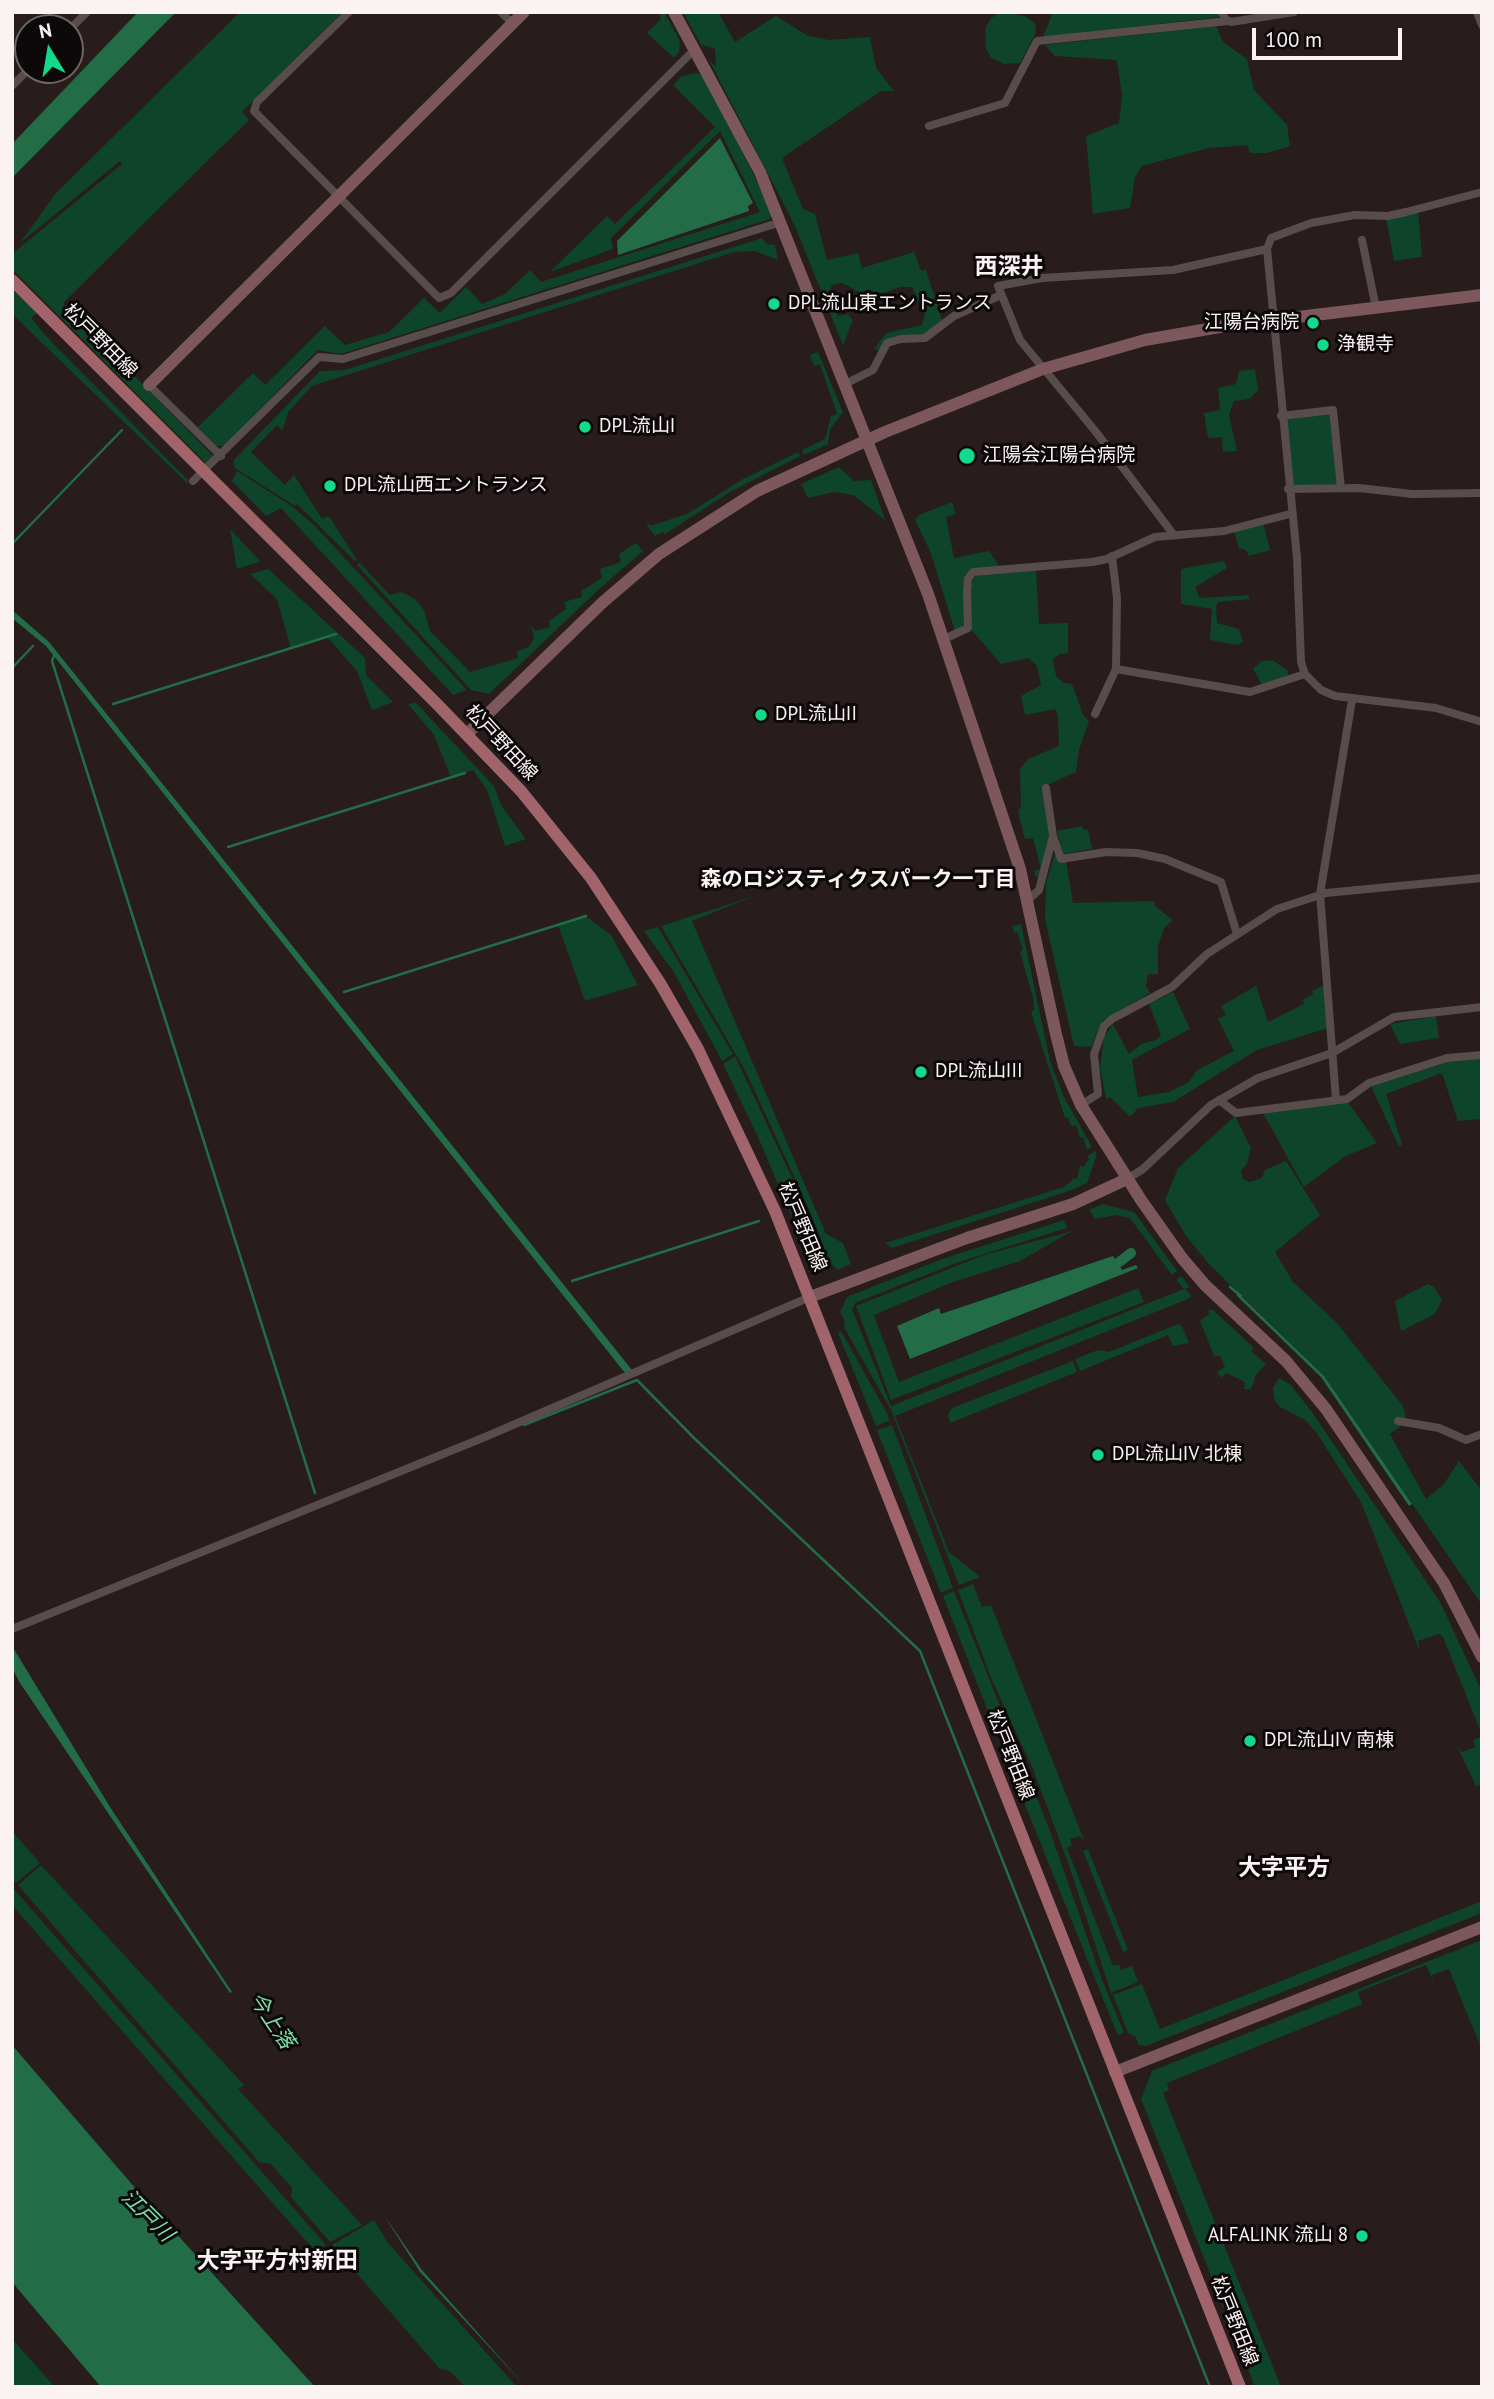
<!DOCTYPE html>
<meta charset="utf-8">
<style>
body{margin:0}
#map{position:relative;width:1494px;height:2399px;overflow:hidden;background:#281c1d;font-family:"PT Sans",sans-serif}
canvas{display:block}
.frame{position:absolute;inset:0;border:14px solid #fbf3f3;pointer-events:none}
.north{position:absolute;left:14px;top:14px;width:70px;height:70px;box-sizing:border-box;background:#0d0809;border:2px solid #6c6667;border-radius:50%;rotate:349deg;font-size:19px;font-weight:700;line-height:28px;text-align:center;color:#fbf3f3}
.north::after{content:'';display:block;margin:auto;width:24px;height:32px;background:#13d98a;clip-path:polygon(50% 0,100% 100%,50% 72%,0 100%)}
.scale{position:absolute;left:1252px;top:28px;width:150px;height:32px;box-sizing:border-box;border:4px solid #fbf3f3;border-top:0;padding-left:9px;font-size:21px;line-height:24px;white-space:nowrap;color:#fbf3f3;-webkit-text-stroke:5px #0d0809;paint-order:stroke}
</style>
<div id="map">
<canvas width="1494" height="2399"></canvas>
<div class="frame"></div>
<div class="north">N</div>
<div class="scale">100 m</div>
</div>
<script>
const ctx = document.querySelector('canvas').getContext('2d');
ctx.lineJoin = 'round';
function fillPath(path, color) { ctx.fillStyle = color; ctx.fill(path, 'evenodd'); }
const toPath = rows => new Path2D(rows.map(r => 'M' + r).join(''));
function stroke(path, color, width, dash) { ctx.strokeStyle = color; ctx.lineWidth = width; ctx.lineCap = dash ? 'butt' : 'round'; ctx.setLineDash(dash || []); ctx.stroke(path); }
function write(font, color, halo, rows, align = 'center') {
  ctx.font = font + ' "PT Sans","Noto Sans JP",sans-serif'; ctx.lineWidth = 6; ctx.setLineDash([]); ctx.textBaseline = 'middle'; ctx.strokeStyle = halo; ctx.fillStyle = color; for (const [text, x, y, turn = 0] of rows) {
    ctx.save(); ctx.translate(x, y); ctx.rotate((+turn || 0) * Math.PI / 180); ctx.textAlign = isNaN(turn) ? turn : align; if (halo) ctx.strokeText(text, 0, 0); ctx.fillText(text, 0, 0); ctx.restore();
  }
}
fillPath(toPath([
 [240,12,343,12,242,112,249,120,63,303,214,457,207,464,12,269,12,254,122,164,120,161,20,243,56,193],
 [658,12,664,12,680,41,679,52,674,58,647,33,661,19],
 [683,12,718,12,735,42,776,16,808,36,829,40,870,37,876,68,894,91,881,91,782,158,803,209,815,214,827,260,858,253,862,268,914,252,921,271,926,270,943,323,928,333,883,343,879,350,874,349,886,333,922,325,925,314,912,287,900,287,870,298,842,283,832,285,829,293,838,316,848,314,853,320,843,345,795,226,709,60,716,67,715,49,702,45,708,57],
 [1001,12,1025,16,1036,24,1035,35,1020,63,1004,64,991,58,986,49,985,29,991,18],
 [1053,12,1220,12,1220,17,1043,37],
 [1216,26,1223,42,1247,59,1254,90,1287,125,1290,146,1267,153,1250,153,1247,145,1209,148,1142,166,1135,177,1130,208,1093,214,1086,136,1119,123,1122,96,1118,67,1116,60,1055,56,1045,45],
 [696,73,701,74,734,135,772,213,770,219,341,354,318,350,224,446,216,446,198,427,253,373,265,385,325,326,345,345,389,332,424,298,440,313,466,287,482,304,505,294,530,270,541,282,760,212,720,131,611,238,613,249,550,272,607,216,615,224,715,127,673,85,682,76],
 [1418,211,1422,257,1394,261,1386,218],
 [762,238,767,244,775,245,778,260,755,251,734,252,312,386,289,411,282,430,277,425,251,452,285,485,294,475,322,519,329,516,357,560,355,561,297,504,295,506,235,468,233,461,320,371,345,370],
 [12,289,37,313,31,318,44,334,188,480,188,484,12,314],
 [818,352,843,412,830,429,828,444,804,455,802,450,825,439,831,416,837,414,820,364,814,366,810,355],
 [1255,369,1258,390,1250,399,1234,401,1229,415,1237,451,1223,452,1222,437,1208,438,1204,413,1220,410,1218,388,1236,384,1239,371],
 [1329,413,1338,485,1294,487,1286,418],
 [798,452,800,456,730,492,665,534,663,532,655,536,648,527,647,521,650,526,687,514,743,479],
 [839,467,854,481,871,480,885,520,853,495,834,492,808,498,801,484],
 [237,471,290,505,314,525,467,690,453,695,281,508,266,516,232,481],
 [952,502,956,514,946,517,954,558,989,551,999,566,976,568,969,572,966,623,955,631,930,551,915,520,919,515],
 [1263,523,1270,550,1249,556,1246,550,1239,548,1234,531],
 [230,529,260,561,259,562,237,569],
 [636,543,643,551,599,589,489,694,471,690,357,565,359,562,390,595,401,592,415,599,424,610,430,631,470,672,518,658,517,651,529,647,534,638,531,626,535,631,550,627,549,621,566,609,564,602,582,597,581,591,602,578,600,569,621,562,619,554],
 [1224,561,1227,568,1195,587,1200,598,1248,595,1250,599,1218,602,1216,606,1217,623,1239,629,1243,642,1238,645,1210,640,1212,609,1181,604,1181,569],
 [268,569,365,658,366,675,393,702,372,710,357,671,328,638,291,649,277,599,250,574],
 [1036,569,1039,624,1068,623,1068,653,1060,654,1053,659,1056,676,1064,683,1072,684,1083,715,1089,721,1079,750,1076,772,1043,787,1049,836,1040,876,1036,877,1034,871,1041,869,1033,838,1025,839,1018,812,1021,806,1020,769,1028,759,1059,746,1058,715,1055,709,1025,715,1021,696,1041,685,1037,666,1029,658,1001,664,970,628,969,589,976,574],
 [1272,660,1287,670,1289,676,1262,685,1253,669,1262,661],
 [416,703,494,786,502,807,526,839,505,846,487,790,473,770,451,777,434,735,408,704],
 [1083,826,1083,829,1088,830,1092,849,1063,854,1057,831],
 [1057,847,1066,861,1073,903,1154,901,1155,906,1173,920,1164,928,1158,946,1158,974,1148,974,1146,986,1150,993,1102,1021,1091,1047,1074,1046,1045,919,1046,883],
 [755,896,692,921,826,1234,843,1243,851,1264,837,1270,829,1261,809,1209,746,1072,661,926],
 [586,916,611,935,638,985,585,1001,558,925],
 [1021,924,1050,1061,1063,1095,1092,1147,1084,1152,1087,1150,1083,1137,1080,1138,1076,1125,1071,1126,1068,1118,1065,1118,1031,1012,1034,1010,1033,998,1020,952,1023,950,1017,932,1014,933,1012,926],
 [658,927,733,1054,722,1061,675,974,644,931],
 [1324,985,1328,1028,1257,1050,1173,1102,1138,1108,1130,1117,1110,1097,1106,1099,1100,1068,1104,1037,1113,1024,1129,1054,1141,1044,1156,1040,1161,1035,1149,1004,1173,992,1190,1029,1132,1060,1138,1097,1169,1092,1189,1082,1197,1070,1234,1051,1218,1019,1226,1015,1221,1006,1256,986,1268,1022,1304,1004,1303,999,1313,995,1312,991],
 [1436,1016,1439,1038,1400,1044,1390,1024],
 [735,1056,807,1210,825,1259,821,1266,811,1262,758,1137,723,1064],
 [1482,1059,1482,1119,1458,1121,1442,1073,1386,1094,1402,1144,1399,1147,1371,1086,1448,1062],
 [1348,1102,1377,1143,1344,1157,1304,1187,1263,1113],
 [1235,1116,1251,1148,1247,1164,1241,1171,1243,1179,1250,1182,1262,1178,1265,1170,1286,1161,1320,1215,1275,1252,1293,1282,1336,1322,1403,1406,1407,1421,1390,1434,1426,1499,1444,1484,1459,1461,1482,1491,1482,1605,1324,1376,1209,1264,1186,1236,1165,1200,1178,1168],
 [1095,1151,1097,1154,1087,1183,1069,1191,892,1248,885,1243,1064,1187,1074,1178,1077,1179,1080,1166,1083,1167,1089,1159,1087,1156],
 [1103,1204,1134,1212,1177,1271,1172,1275,1130,1218,1116,1215,1095,1219,1089,1210],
 [1064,1220,1067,1228,956,1263,855,1303,852,1309,891,1406,1184,1289,1176,1280,1181,1276,1190,1287,1185,1289,1192,1296,1188,1299,895,1416,949,1552,980,1577,959,1585,891,1410,844,1327,845,1321,840,1312,847,1297,942,1259],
 [1072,1231,1020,1261,950,1283,874,1315,899,1382,1138,1288,1144,1302,891,1400,856,1306,984,1255],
 [1428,1284,1434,1287,1442,1300,1435,1314,1401,1331,1395,1301],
 [1209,1310,1213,1310,1254,1348,1251,1351,1266,1364,1256,1375,1251,1389,1244,1389,1245,1382,1226,1373,1221,1378,1217,1372,1225,1367,1220,1356,1214,1356,1200,1321,1209,1314],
 [1178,1324,1182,1326,1189,1343,1173,1346,1168,1335,1080,1371,1075,1359,1098,1350,1109,1352],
 [841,1331,888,1415,889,1421,876,1426,838,1333],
 [1073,1361,1077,1372,950,1423,948,1414,952,1408],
 [1279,1378,1291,1385,1314,1415,1440,1602,1482,1692,1482,1735,1443,1637,1439,1634,1418,1641,1420,1652,1361,1502,1316,1432,1305,1420,1280,1407,1275,1401,1273,1388],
 [892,1425,953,1588,941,1593,877,1430],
 [973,1584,982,1607,991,1605,1084,1840,1080,1836,1070,1839,1072,1845,1067,1848,1113,1966,1119,1964,1121,1970,1132,1966,1138,1982,1111,1993,1071,1871,1033,1769,992,1680,958,1590],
 [954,1591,1050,1831,1102,1980,1124,2032,1118,2036,1000,1742,1005,1736,1002,1730,995,1729,943,1596],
 [1480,1737,1482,1784,1476,1786,1457,1746,1462,1752,1475,1747,1473,1740],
 [12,1831,40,1863,16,1883,12,1879],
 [1088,1849,1128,1950,1123,1952,1083,1851],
 [41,1865,244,2085,238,2089,362,2225,330,2242,291,2197,292,2188,271,2164,259,2162,18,1885],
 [12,1887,227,2132,326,2245,315,2250,298,2232,12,1905],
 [1482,1901,1482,1913,1146,2046,1138,2045,1136,2037,1128,2033,1113,1995,1142,1984,1160,2029],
 [1482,1940,1482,2050,1449,1969,1432,1975,1434,1983,1426,1965,1358,1992,1362,2004,1167,2083,1169,2090,1163,2093,1281,2387,1255,2387,1141,2099,1152,2071],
 [374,2220,388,2243,517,2387,465,2387,451,2372,439,2368,332,2245],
 [12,2339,55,2387,12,2387]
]), '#0e442a');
fillPath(toPath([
 [138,12,176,12,12,178,12,144],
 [720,138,753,203,748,206,749,211,618,255,617,241],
 [12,610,49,642,632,1370,625,1373,46,646,12,618],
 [1113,1256,1122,1270,1136,1265,1138,1268,910,1359,897,1326,939,1308,941,1314],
 [1239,1294,1324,1376,1412,1504,1409,1506,1321,1377,1236,1295],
 [12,1646,110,1807,232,1992,230,1993,20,1683,12,1668],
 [12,2045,136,2189,315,2387,101,2387,12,2282],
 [383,2214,422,2270,526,2387,420,2272]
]), '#226c47');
stroke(toPath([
 [12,544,122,430],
 [55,653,52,661,315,1493],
 [12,668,33,646],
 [113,704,336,634],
 [228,847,465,773],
 [344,992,586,916],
 [572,1281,759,1221],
 [1230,1287,1241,1296],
 [524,1425,637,1380,695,1439,920,1651,1210,2387]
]), '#226c47', 2.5);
stroke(toPath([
 [1118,1263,1131,1253]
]), '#226c47', 10);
stroke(toPath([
 [349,12,257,102,254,111,439,298,451,293,695,49],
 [501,12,513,24],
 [1222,12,1225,19,1231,22,1294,12],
 [1477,12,1482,25],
 [70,29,87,12],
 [12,86,28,70],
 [929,126,1005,103,1037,41,1228,21],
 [1482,192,1406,212,1388,216,1355,215,1311,223,1271,238,1267,249,1297,558,1301,662,1305,674,1321,690,1335,696,1436,708,1482,722],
 [1362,240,1376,308],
 [845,384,873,370,887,343,901,339,925,338,954,316,1001,295],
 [149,385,221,456],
 [1281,416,1333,410,1341,488],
 [193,481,319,357,343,359,781,222],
 [1288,489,1359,488,1412,494,1482,493],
 [1173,534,1096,432,1020,340,998,286,1042,278,1173,270,1267,249],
 [944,639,968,628,967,591,968,579,973,572,1092,562,1107,559,1155,537,1224,531,1290,514],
 [1116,669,1250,692,1305,674],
 [1095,714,1116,669,1117,598,1112,556],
 [1046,788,1053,836],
 [1029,899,1039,890,1053,836,1061,859,1106,852,1137,853,1165,859,1221,882,1237,934],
 [1219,1100,1236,1113,1347,1099,1369,1083,1447,1058,1482,1055],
 [1336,1100,1320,894,1352,700],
 [1081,1105,1098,1094,1094,1054,1104,1026,1112,1019,1172,987,1207,954,1277,909,1326,893,1482,878],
 [1127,1179,1143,1169,1211,1105,1258,1078,1332,1053,1394,1017,1482,1007],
 [1398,1421,1439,1428,1466,1440,1482,1434],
 [12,1629,485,1437,810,1297]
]), '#594c4d', 8);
stroke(toPath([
 [674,12,760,172,928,594,1020,869,1056,1034,1064,1066,1081,1105,1141,1200,1182,1258,1205,1285,1286,1361,1326,1409,1444,1583,1482,1657],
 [149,385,524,12],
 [467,734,602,603,659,554,757,491,885,432,1043,369,1145,340,1231,325,1482,295],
 [810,1297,967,1238,1073,1204,1127,1179],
 [1115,2072,1482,1927]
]), '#7c585c', 12);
stroke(toPath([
 [12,280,436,703,521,791,591,878,660,983,698,1049,775,1211,1240,2387]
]), '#a0646a', 12);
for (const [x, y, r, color] of [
 [774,304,7,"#13d98a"],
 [1313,323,7,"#13d98a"],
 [1323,345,7,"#13d98a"],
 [585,427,7,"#13d98a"],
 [967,456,9,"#13d98a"],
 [330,486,7,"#13d98a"],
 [761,715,7,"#13d98a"],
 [921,1072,7,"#13d98a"],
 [1098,1455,7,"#13d98a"],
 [1250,1741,7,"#13d98a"],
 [1362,2236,7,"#13d98a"]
]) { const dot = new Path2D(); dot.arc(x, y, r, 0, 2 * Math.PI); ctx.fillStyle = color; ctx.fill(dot); stroke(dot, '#0d0809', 2.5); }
write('19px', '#fbf3f3', '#0d0809', [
 ["DPL流山東エントランス",788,304],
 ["江陽台病院",1299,323,"right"],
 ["浄観寺",1337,345],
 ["DPL流山I",599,427],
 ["江陽会江陽台病院",983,456],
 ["DPL流山西エントランス",344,486],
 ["DPL流山II",775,715],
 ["DPL流山III",935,1072],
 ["DPL流山IV 北棟",1112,1455],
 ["DPL流山IV 南棟",1264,1741],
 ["ALFALINK 流山 8",1348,2236,"right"]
], 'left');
write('19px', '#fbf3f3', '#0d0809', [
 ["松戸野田線",100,341,45],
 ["松戸野田線",501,743,47],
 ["松戸野田線",802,1227,67],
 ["松戸野田線",1010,1755,68],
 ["松戸野田線",1234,2321,68]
]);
write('bold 21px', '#fbf3f3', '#0d0809', [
 ["森のロジスティクスパーク一丁目",858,880]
]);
write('italic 21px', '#7bdfa8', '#0d0809', [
 ["今上落",271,2021,56],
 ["江戸川",147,2216,45]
]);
write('bold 23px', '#fbf3f3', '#0d0809', [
 ["西深井",1009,267],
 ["大字平方",1284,1868],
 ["大字平方村新田",277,2261]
]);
</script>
